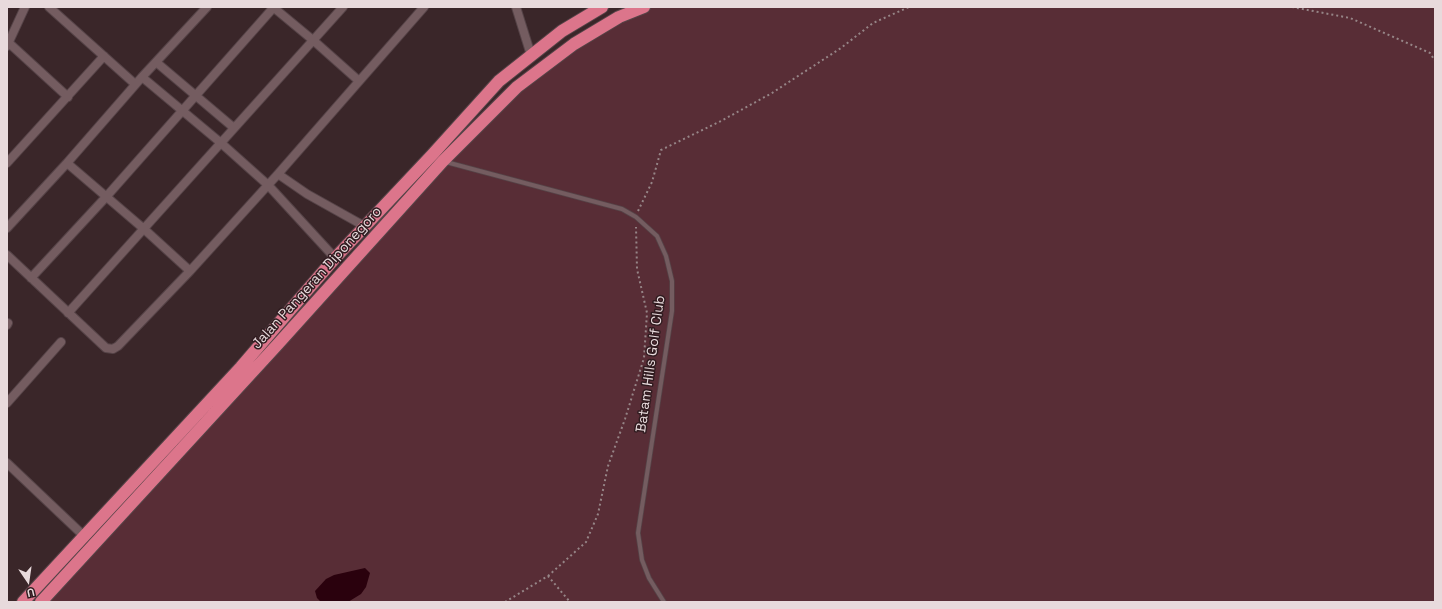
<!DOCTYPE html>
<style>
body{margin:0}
#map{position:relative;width:1442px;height:609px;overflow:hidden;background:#3a2629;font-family:"Space Grotesk",sans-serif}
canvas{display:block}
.frame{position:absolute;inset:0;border:8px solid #e8dadc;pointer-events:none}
.north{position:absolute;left:8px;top:561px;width:40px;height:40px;-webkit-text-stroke:3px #301c20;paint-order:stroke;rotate:167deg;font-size:11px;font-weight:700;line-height:16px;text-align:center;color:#e8dadc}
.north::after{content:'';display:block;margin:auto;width:14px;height:18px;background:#e8dadc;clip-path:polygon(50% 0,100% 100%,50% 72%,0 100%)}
</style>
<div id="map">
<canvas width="1442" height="609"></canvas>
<div class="frame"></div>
<div class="north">U</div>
</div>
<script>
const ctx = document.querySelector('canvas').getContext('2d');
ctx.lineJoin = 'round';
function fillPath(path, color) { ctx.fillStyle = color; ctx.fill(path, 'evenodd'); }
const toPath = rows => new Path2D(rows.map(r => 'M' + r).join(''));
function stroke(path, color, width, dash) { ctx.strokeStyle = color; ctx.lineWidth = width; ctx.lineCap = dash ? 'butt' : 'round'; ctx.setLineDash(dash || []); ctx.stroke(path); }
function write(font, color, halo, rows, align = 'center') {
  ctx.font = font + ' "Space Grotesk",sans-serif'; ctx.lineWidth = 3; ctx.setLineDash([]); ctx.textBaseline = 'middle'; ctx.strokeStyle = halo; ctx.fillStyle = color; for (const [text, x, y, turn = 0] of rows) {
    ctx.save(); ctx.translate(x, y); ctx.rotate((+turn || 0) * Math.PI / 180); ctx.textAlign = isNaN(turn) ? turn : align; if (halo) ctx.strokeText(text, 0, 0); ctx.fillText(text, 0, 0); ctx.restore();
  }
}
fillPath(toPath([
 [631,7,1435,7,1435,602,37,602,468,126,499,95,529,69,573,38]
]), '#582d36');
fillPath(toPath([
 [365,568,370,573,366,587,361,594,348,602,321,602,317,598,315,591,326,579,334,575]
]), '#2a010d');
const lane = toPath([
 [446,162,622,209,636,217,657,236,666,256,672,281,672,311,638,533,642,560,649,578,664,602]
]);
const street = toPath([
 [49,7,135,84],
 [273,7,314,41,359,81],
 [516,7,531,55],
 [9,43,68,97],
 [7,46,25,7],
 [156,62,234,128],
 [142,77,221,143,268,185,335,258],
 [7,163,104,56],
 [67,163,144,229,190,271],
 [278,174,307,194,366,227],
 [7,228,67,163,142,77,207,7],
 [7,255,106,348,113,349,118,346,190,271,278,174,424,7],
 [31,278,106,197,274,7],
 [68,313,343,7],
 [7,325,8,323],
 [7,403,61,342],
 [7,463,84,536]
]);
const highway = toPath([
 [23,602,241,367,335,258,432,155,499,81,562,31,602,7],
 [41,602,278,344,443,161,517,87,574,44,619,17,644,7]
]);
stroke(lane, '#554347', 5.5);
stroke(street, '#554347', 10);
stroke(highway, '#554347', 14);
stroke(toPath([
 [1292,7,1350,18,1430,53,1435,61],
 [638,211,652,182,661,150,721,121,772,93,841,48,873,23,909,7],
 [548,576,586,542,598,514,608,466,625,419,644,358,647,313,637,269,636,227],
 [505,602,548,576,570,602]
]), '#968587', 2, [2, 3]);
stroke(lane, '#745c60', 4);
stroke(street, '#745c60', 8);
stroke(highway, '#dc758b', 12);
write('14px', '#e8dadc', '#301c20', [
 ["Jalan Pangeran Diponegoro",317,278,-48],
 ["Batam Hills Golf Club",651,364,-82]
]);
</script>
